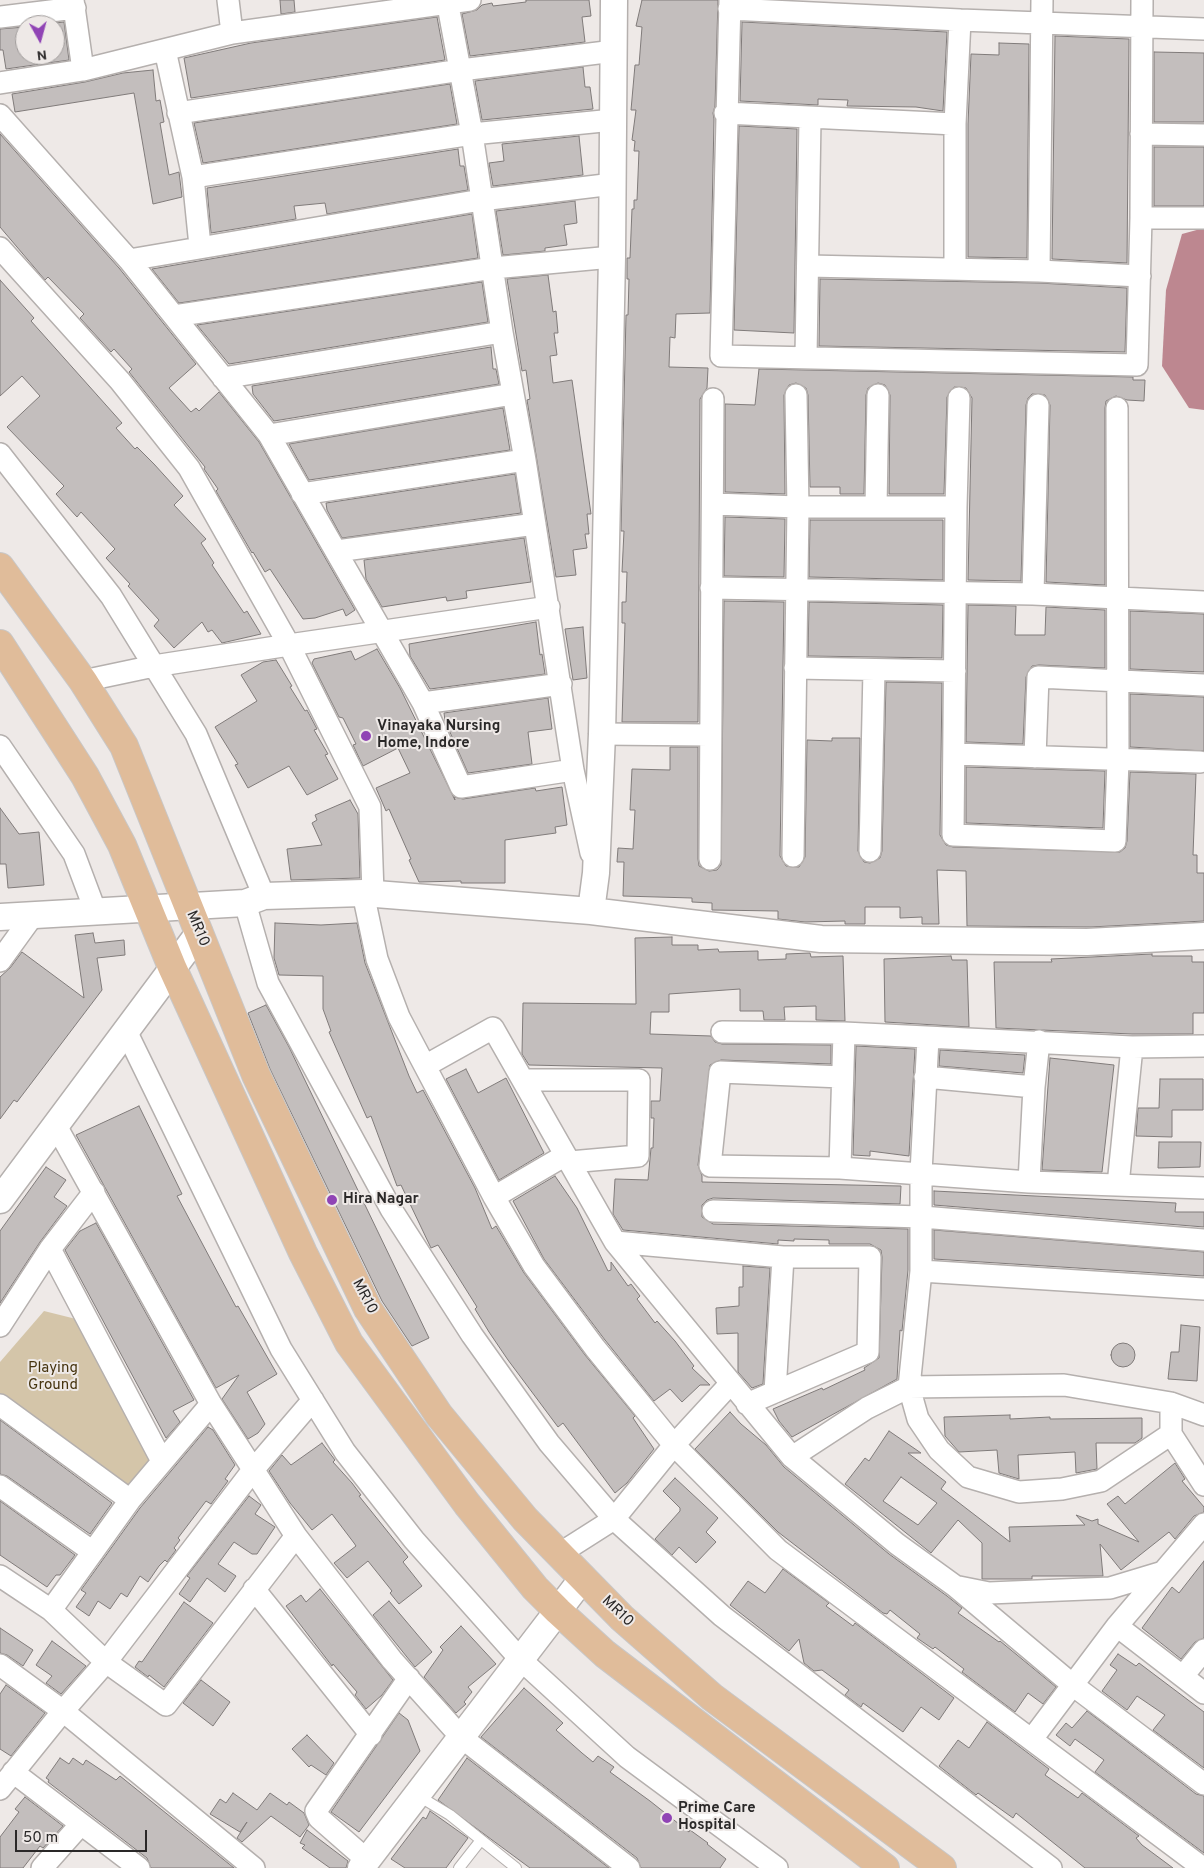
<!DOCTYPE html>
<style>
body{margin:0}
#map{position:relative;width:1204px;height:1868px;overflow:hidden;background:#eee9e7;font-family:Overpass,sans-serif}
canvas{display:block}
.north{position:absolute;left:15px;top:15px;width:50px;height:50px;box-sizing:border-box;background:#eee9e7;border:1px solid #a09c9b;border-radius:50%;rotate:173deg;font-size:14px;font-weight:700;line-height:20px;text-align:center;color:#2a2828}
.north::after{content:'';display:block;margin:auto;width:18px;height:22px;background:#9044b5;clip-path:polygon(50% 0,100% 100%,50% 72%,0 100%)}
.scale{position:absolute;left:15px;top:1830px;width:132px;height:22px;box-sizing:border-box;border:2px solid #2a2828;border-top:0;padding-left:6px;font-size:15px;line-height:18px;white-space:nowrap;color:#2a2828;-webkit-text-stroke:4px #eee9e7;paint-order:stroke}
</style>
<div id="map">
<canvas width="1204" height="1868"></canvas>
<div class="north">N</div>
<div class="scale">50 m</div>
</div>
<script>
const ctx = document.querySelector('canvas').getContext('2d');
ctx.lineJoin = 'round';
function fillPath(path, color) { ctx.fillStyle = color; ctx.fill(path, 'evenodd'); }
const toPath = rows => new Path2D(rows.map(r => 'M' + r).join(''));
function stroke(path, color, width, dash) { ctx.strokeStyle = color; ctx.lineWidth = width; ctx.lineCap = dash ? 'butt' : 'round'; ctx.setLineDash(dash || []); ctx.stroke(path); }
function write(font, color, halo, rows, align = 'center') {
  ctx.font = font + ' Overpass,sans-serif'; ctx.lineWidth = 4; ctx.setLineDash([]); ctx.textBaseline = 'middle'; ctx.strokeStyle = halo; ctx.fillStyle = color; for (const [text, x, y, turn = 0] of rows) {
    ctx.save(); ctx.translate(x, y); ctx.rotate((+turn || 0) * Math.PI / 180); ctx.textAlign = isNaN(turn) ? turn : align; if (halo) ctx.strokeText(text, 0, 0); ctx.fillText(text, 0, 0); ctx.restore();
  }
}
fillPath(toPath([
 [44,1311,80,1320,154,1463,129,1492,0,1400,0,1362]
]), '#d4c5a9');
fillPath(toPath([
 [1204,228,1204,410,1189,408,1162,366,1166,290,1182,234]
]), '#bd8790');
const building = toPath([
 [280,0,294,0,295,12,281,14,280,0],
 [526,0,589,0,591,16,582,17,585,42,470,56,462,14,477,10,482,5,492,3,493,6,526,2,526,0],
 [642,0,718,0,715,106,713,113,714,119,710,313,676,314,675,338,670,337,669,367,708,368,707,388,700,399,698,722,622,722,625,623,622,623,622,602,626,602,627,572,622,572,624,531,621,531,626,315,628,315,629,279,627,279,627,258,630,258,632,209,634,209,634,200,637,200,639,151,634,151,635,141,632,140,636,110,631,110,635,65,639,65,642,27,636,26,642,0],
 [437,17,445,60,191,98,184,58,251,43,437,17],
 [64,22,69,60,6,69,3,50,0,50,0,29,25,27,25,55,55,55,55,25,38,25,64,22],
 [742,22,947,32,943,111,916,107,847,106,848,100,818,99,818,105,740,101,742,22],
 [1055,36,1129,39,1127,263,1052,259,1055,36],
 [999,43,1029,44,1027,258,968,257,968,124,971,54,999,55,999,43],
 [1154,52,1204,53,1204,122,1154,122,1154,52],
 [583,67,585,87,590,87,593,109,482,120,475,81,583,67],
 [153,70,156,101,160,100,164,122,160,123,169,175,179,172,182,197,153,204,134,93,15,112,12,94,85,82,123,73,153,70],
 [450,84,457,124,203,163,194,123,450,84],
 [739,126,797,129,794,333,734,330,739,126],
 [0,134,119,268,196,364,169,388,191,412,196,408,199,411,219,392,259,442,355,610,346,616,343,609,315,618,303,619,270,569,265,572,253,552,252,553,216,491,218,489,204,469,205,467,129,372,132,369,114,349,111,352,80,318,84,314,48,277,45,280,0,227,0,134],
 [579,136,583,175,493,186,489,163,504,161,502,144,579,136],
 [1154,147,1204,147,1204,206,1154,206,1154,147],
 [458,149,460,166,464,166,468,190,327,214,325,203,294,206,296,219,211,233,207,188,458,149],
 [575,201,577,223,564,225,567,245,545,248,545,251,503,255,496,211,575,201],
 [472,214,478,258,179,303,152,269,472,214],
 [548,275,553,312,556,311,558,333,554,333,557,355,550,356,553,383,572,380,591,514,587,514,589,534,585,534,587,548,573,550,576,575,556,577,527,400,530,399,526,370,522,371,507,279,548,275],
 [820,279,1039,283,1127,288,1125,352,819,346,820,279],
 [0,280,34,318,31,321,122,423,116,428,135,449,137,447,154,464,183,496,174,505,206,539,201,543,214,563,212,565,244,613,247,611,261,634,222,643,212,630,208,632,202,622,174,648,154,626,159,620,128,586,130,584,106,558,115,549,81,512,77,517,56,494,64,486,7,427,40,396,22,376,0,396,0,280],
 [482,282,488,322,229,364,197,325,482,282],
 [491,347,493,369,496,369,499,384,274,421,253,394,252,386,491,347],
 [759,369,1133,377,1133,380,1145,380,1144,401,1127,400,1116,396,1106,401,1105,408,1105,585,1046,582,1050,405,1045,395,1032,394,1028,398,1026,405,1021,581,968,580,972,398,966,388,954,387,947,397,944,494,889,494,890,395,885,385,878,383,868,388,866,395,864,494,840,494,840,487,810,487,808,395,806,388,796,383,789,385,784,395,785,494,725,492,725,404,755,405,759,369],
 [503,408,510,450,309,480,289,444,503,408],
 [515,474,521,513,342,538,327,510,326,503,515,474],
 [725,517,785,519,784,577,724,576,725,517],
 [810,520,943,520,943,580,809,577,810,520],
 [524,538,531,582,466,591,467,598,447,601,446,597,382,607,366,579,364,560,524,538],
 [724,601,784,602,780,856,786,866,799,867,805,857,807,740,832,741,832,738,860,738,858,851,864,862,870,863,880,858,882,851,886,682,942,683,940,835,946,845,953,847,1120,852,1125,848,1127,841,1130,772,1196,774,1193,855,1197,855,1197,873,1204,873,1204,921,1091,927,967,926,966,871,937,870,939,924,922,924,922,917,900,918,900,907,865,907,865,924,845,924,845,921,805,922,778,919,778,911,712,910,712,903,692,902,692,898,623,896,624,862,617,862,618,848,633,849,635,810,630,810,632,769,670,770,670,747,698,747,698,859,699,866,709,871,717,870,721,865,724,601],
 [809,602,943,605,942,658,808,656,809,602],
 [968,605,1016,606,1015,635,1045,635,1046,607,1105,610,1105,668,1039,665,1032,666,1026,677,1023,744,966,742,968,605],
 [1130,611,1204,614,1204,672,1130,669,1130,611],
 [536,622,540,655,542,654,545,674,430,689,410,656,409,644,536,622],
 [583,627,587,678,573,680,565,629,583,627],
 [377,649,400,688,455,800,454,797,463,799,535,788,536,791,562,787,567,825,555,827,556,833,505,840,505,883,461,883,461,881,419,882,409,860,411,859,389,809,386,811,376,788,410,773,398,748,363,766,353,745,356,744,343,718,339,717,312,663,314,659,351,651,355,660,377,649],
 [276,660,292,686,290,687,305,711,307,710,317,729,314,730,328,754,325,755,338,779,307,795,289,766,248,788,235,765,238,764,215,727,257,701,241,675,263,662,276,660],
 [1130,694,1204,697,1204,751,1130,747,1130,694],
 [548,698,552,729,528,732,532,764,468,773,445,721,444,713,548,698],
 [966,767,1105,771,1103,828,966,823,966,767],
 [350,800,358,814,360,878,291,880,287,849,322,845,312,823,317,820,315,815,350,800],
 [0,808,19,834,39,832,44,885,8,888,6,864,0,864,0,808],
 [275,923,321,925,357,923,365,963,409,1076,417,1093,423,1090,475,1188,492,1229,496,1226,524,1273,585,1355,635,1416,633,1418,654,1449,627,1483,615,1493,563,1423,558,1427,508,1360,489,1332,475,1309,477,1307,438,1245,431,1248,401,1185,397,1186,371,1116,367,1118,329,1032,331,1031,323,1009,323,976,279,975,274,958,275,923],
 [93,933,95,943,124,940,125,955,97,958,102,990,17,1102,14,1100,0,1119,0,977,10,968,22,952,84,998,75,935,93,933],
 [672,937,672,945,698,945,698,950,718,949,719,952,758,951,758,960,786,959,786,954,810,953,811,957,843,956,845,1021,816,1020,816,1006,784,1007,785,1020,764,1020,763,1011,740,1011,740,989,669,994,669,1012,651,1012,650,1034,711,1036,715,1042,722,1044,831,1045,831,1064,721,1060,710,1065,698,1165,702,1176,702,1182,901,1186,900,1204,713,1198,707,1200,702,1205,702,1217,713,1224,908,1229,908,1270,902,1331,900,1330,897,1379,792,1437,779,1421,773,1409,822,1388,823,1390,865,1370,864,1368,879,1358,882,1257,881,1250,870,1244,829,1244,829,1240,794,1239,794,1241,778,1240,778,1244,623,1230,613,1214,615,1179,648,1180,651,1148,653,1148,654,1118,651,1118,651,1101,660,1101,662,1068,529,1065,522,1054,523,1003,636,1004,635,938,672,937],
 [1152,954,1152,956,1192,956,1192,962,1204,962,1204,1013,1193,1013,1193,1034,1132,1034,996,1028,994,962,1052,962,1051,959,1152,954],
 [951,956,952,960,967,960,969,1027,885,1022,884,959,951,956],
 [266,1005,289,1047,429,1338,412,1346,382,1301,270,1069,248,1013,266,1005],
 [856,1046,915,1049,909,1156,870,1151,870,1156,853,1155,856,1046],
 [940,1050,1025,1055,1023,1073,939,1066,940,1050],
 [1050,1058,1114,1065,1102,1172,1042,1170,1050,1058],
 [466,1069,478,1093,506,1078,544,1153,499,1180,446,1079,466,1069],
 [1160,1079,1203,1079,1203,1110,1172,1110,1172,1137,1136,1136,1138,1108,1159,1108,1160,1079],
 [139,1106,182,1194,177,1196,236,1307,238,1306,277,1374,247,1392,265,1424,258,1433,248,1439,222,1399,239,1375,216,1388,76,1135,139,1106],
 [1159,1142,1201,1142,1200,1167,1158,1168,1159,1142],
 [46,1167,66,1180,54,1197,67,1206,40,1242,0,1303,0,1231,46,1167],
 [555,1176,577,1208,608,1271,611,1270,611,1262,628,1286,631,1284,640,1296,637,1299,655,1323,657,1321,675,1341,694,1366,692,1368,710,1385,700,1385,682,1402,670,1389,654,1401,605,1340,544,1259,513,1201,555,1176],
 [934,1191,1176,1203,1175,1212,1204,1212,1204,1227,934,1205,934,1191],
 [96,1223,194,1400,173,1411,180,1422,166,1438,65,1250,80,1231,96,1223],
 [934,1230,1204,1252,1204,1276,934,1259,934,1230],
 [743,1266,770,1268,763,1384,752,1388,738,1372,738,1333,717,1334,716,1308,739,1306,739,1287,743,1287,743,1266],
 [1181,1325,1200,1327,1197,1381,1168,1379,1171,1352,1179,1352,1181,1325],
 '1111 1355a12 12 0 1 1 24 0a12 12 0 1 1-24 0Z',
 [730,1412,741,1424,766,1445,784,1467,889,1554,947,1596,962,1608,958,1613,999,1642,1000,1641,1056,1687,1043,1704,1028,1693,1015,1712,962,1672,964,1669,935,1647,933,1649,917,1638,920,1634,890,1610,887,1614,883,1613,778,1532,695,1449,730,1412],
 [1010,1415,1010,1419,1050,1417,1050,1419,1142,1418,1142,1438,1135,1443,1096,1443,1097,1469,1076,1473,1075,1452,1018,1455,1019,1479,999,1473,997,1450,959,1452,945,1436,944,1417,1010,1415],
 [0,1420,112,1503,90,1534,7,1476,0,1474,0,1420],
 [208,1427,213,1430,235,1465,225,1479,228,1481,211,1504,206,1501,178,1538,180,1540,174,1548,176,1550,167,1562,165,1560,159,1566,148,1582,140,1576,127,1597,121,1593,110,1609,98,1601,89,1616,76,1607,86,1593,81,1590,140,1508,208,1427],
 [889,1431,921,1453,908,1453,946,1482,941,1489,1010,1542,1009,1527,1085,1525,1076,1515,1092,1521,1098,1519,1098,1524,1139,1542,1107,1504,1118,1496,1125,1504,1175,1463,1185,1479,1182,1481,1204,1507,1204,1512,1194,1516,1175,1539,1169,1532,1121,1570,1100,1544,1103,1576,1032,1576,1032,1579,982,1579,982,1543,958,1520,931,1553,845,1484,865,1458,869,1461,889,1431],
 [901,1477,937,1503,918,1525,883,1501,901,1477],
 [322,1443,335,1460,333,1462,352,1483,361,1495,359,1496,408,1557,403,1562,422,1586,399,1604,390,1593,392,1591,368,1561,347,1578,334,1563,356,1546,354,1543,332,1514,312,1530,290,1503,269,1471,282,1455,291,1465,322,1443],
 [675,1478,718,1518,706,1532,716,1542,696,1563,679,1547,672,1555,655,1539,680,1511,680,1508,663,1491,675,1478],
 [249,1496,261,1505,255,1514,275,1527,257,1554,252,1554,234,1542,218,1564,236,1576,225,1592,207,1578,190,1602,179,1594,190,1578,187,1576,249,1496],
 [0,1501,75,1555,60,1575,56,1575,47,1587,0,1555,0,1501],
 [1204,1561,1204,1638,1195,1642,1181,1659,1142,1628,1172,1587,1179,1593,1204,1561],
 [783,1569,829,1603,826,1606,853,1626,855,1623,954,1698,939,1720,921,1707,903,1732,863,1703,861,1707,845,1695,849,1690,822,1670,814,1671,804,1663,799,1639,789,1651,730,1605,748,1581,765,1593,783,1569],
 [320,1589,393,1680,382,1695,366,1709,355,1695,357,1692,333,1664,332,1666,286,1606,301,1595,306,1602,320,1589],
 [389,1601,432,1652,415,1667,373,1615,389,1601],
 [184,1602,213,1623,164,1687,149,1675,148,1677,135,1667,139,1661,142,1662,184,1602],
 [461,1626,496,1664,468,1687,472,1692,464,1702,466,1704,456,1713,424,1677,443,1650,440,1647,461,1626],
 [0,1628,33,1650,23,1666,7,1655,0,1653,0,1628],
 [52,1641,86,1666,61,1694,46,1683,52,1676,36,1665,52,1641],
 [1118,1654,1136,1666,1139,1663,1204,1712,1204,1768,1153,1730,1165,1715,1137,1696,1127,1710,1102,1691,1117,1670,1110,1665,1118,1654],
 [201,1680,230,1702,213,1726,183,1703,201,1680],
 [6,1685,45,1713,11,1756,0,1749,0,1694,6,1685],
 [524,1688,563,1723,556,1730,582,1753,593,1762,598,1756,614,1767,610,1772,650,1801,689,1832,690,1830,708,1843,707,1844,726,1859,720,1868,641,1868,637,1858,481,1737,524,1688],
 [1087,1711,1196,1794,1204,1796,1204,1853,1095,1772,1104,1760,1075,1739,1070,1746,1056,1735,1066,1723,1072,1728,1087,1711],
 [399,1713,408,1720,420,1751,359,1832,331,1812,399,1713],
 [987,1722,1049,1769,1045,1775,1078,1798,1082,1793,1139,1836,1136,1838,1142,1845,1173,1868,1085,1868,1016,1813,1013,1818,978,1793,976,1795,939,1766,958,1740,969,1748,987,1722],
 [307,1735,334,1763,326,1775,311,1765,309,1767,292,1749,307,1735],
 [60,1758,69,1764,73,1758,83,1765,86,1760,116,1780,120,1776,234,1868,151,1868,147,1858,48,1782,49,1780,46,1778,60,1758],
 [467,1758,489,1775,609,1868,530,1868,438,1800,467,1758],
 [233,1793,257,1810,270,1793,287,1805,289,1802,304,1813,309,1825,300,1837,271,1816,242,1842,237,1838,247,1822,240,1832,210,1814,220,1799,226,1803,233,1793],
 [25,1797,63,1826,43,1848,40,1846,23,1868,0,1868,0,1837,19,1812,15,1809,25,1797],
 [430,1811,468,1838,446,1868,405,1868,391,1859,423,1817,426,1819,430,1811],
 [307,1830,348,1861,346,1868,330,1868,302,1848,305,1845,300,1843,307,1830]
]);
fillPath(building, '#c3bebd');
stroke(building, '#807b7a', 1);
const service = toPath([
 [417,1795,450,1815,516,1868],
 [459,1868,481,1840]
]);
const minor = toPath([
 [73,0,83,70],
 [228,0,232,33],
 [447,0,472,134,502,332,525,460,573,770,591,853],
 [730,0,721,356,1137,365,1141,218,1142,0],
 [729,9,960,20,1204,29],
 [0,17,75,8],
 [165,50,193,177,200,246],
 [0,83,83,70,232,33,470,0],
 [178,113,461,70,614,51],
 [725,113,955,124],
 [0,115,129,260,269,435,423,703,461,787,573,770],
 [1141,134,1204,135],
 [193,177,472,134,613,120],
 [1141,218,1204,218],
 [0,248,120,381,189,468,289,645,370,807,373,893],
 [129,260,481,200,613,184],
 [808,266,1039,271,1140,276],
 [955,269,955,124,960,20],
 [1039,271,1042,0],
 [174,316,493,268,612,257],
 [806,356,810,119],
 [223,378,502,332],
 [959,398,956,507,953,835,1115,841,1118,760,1117,408],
 [269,435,513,394],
 [0,454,111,596,196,734,264,896],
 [302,494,525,460],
 [714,504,798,507,956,507],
 [876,507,878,395],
 [337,551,535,524],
 [711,588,1033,594,1204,602],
 [1033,594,1038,405],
 [795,668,955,671],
 [83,681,154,666,289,645,549,607],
 [423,703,561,684],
 [602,734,709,735],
 [0,746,74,854,95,910],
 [954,754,1200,762],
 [1035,757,1038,677,1204,685],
 [870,851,874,670],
 [793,856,798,507,796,395],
 [710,859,713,399],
 [363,893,377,959,399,1017,494,1197,534,1266,595,1348,674,1445,778,1550,1203,1868],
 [245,903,268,983,391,1209,472,1335,549,1443,614,1519,722,1616,1051,1868],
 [0,961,34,914],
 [126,1031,281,1349,345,1452,414,1540,520,1659,627,1757,777,1868],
 [722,1032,844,1033],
 [928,1038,921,1173,921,1271,909,1387,918,1419,939,1450,968,1477,1019,1492,1062,1489,1101,1481,1171,1434,1171,1403],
 [1132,1047,1204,1046],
 [425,1066,493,1028,615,1242,792,1457,897,1544,955,1586,1074,1686,1204,1784],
 [842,1077,720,1072,710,1166,840,1168,1029,1182,1204,1188],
 [925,1077,1034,1087],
 [524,1080,639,1080,638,1156,570,1162],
 [55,1124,211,1404,296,1536,392,1660,461,1737,629,1868],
 [840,1168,844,1033,1132,1047,1118,1185],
 [1029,1182,1034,1087,1039,1041],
 [494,1197,564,1156],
 [713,1211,922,1217,1204,1240],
 [615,1242,783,1257,870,1257,868,1352,747,1404],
 [50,1249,162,1461],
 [921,1271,1204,1289],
 [0,1326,50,1249,94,1192],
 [775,1392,783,1257],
 [0,1405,130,1500],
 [1171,1434,1204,1485],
 [792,1457,867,1408,909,1387,1064,1385,1171,1403,1204,1415],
 [0,1486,93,1552],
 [559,1554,614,1519,674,1445,731,1383],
 [0,1576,51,1610,106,1662,166,1705,296,1536],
 [959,1587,989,1593,1110,1588,1163,1572],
 [254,1589,371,1735],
 [51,1610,130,1500,211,1404],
 [1117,1626,1204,1693],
 [0,1665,63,1711,254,1868],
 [1183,1676,1204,1650],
 [1032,1739,1117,1626,1204,1524],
 [13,1772,139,1868],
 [0,1789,63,1711,106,1662,253,1470,313,1400],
 [367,1860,319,1818,316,1811,409,1678],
 [42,1868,81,1824]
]);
const tertiary = toPath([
 [591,911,596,873,602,734,612,257,614,0],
 [0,917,245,903,264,896,363,893,591,911,821,939,1087,942,1204,936],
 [0,1200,199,933],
 [361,1868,583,1578]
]);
const primary = toPath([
 [0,567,83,681,124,746,256,1075,368,1309,439,1415,525,1519,622,1618,712,1697,942,1868],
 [0,644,85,776,122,845,172,967,303,1253,349,1343,467,1504,535,1588,558,1611,605,1654,885,1868]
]);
stroke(service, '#b5b0ae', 12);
stroke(minor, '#b5b0ae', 24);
stroke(tertiary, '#b5b0ae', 29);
stroke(primary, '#c8c7c7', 30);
stroke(service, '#fff', 10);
stroke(minor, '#fff', 21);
stroke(tertiary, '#fff', 26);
stroke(primary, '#e0bc9a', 28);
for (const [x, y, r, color] of [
 [366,736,6,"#9044b5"],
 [332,1200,6,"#9044b5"],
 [667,1818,6,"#9044b5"]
]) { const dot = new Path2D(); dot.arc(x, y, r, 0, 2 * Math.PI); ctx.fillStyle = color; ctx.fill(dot); stroke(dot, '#eee9e7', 2); }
write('bold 15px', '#2a2828', '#eee9e7', [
 ["Vinayaka Nursing",377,727],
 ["Home, Indore",377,744],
 ["Hira Nagar",343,1200],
 ["Prime Care",678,1809],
 ["Hospital",678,1826]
], 'left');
write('15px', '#2a2828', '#eee9e7', [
 ["MR10",197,929,67],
 ["MR10",364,1297,62],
 ["MR10",617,1612,44]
]);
write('15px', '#46340f', '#eee9e7', [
 ["Playing",53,1369],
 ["Ground",53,1386]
]);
</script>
